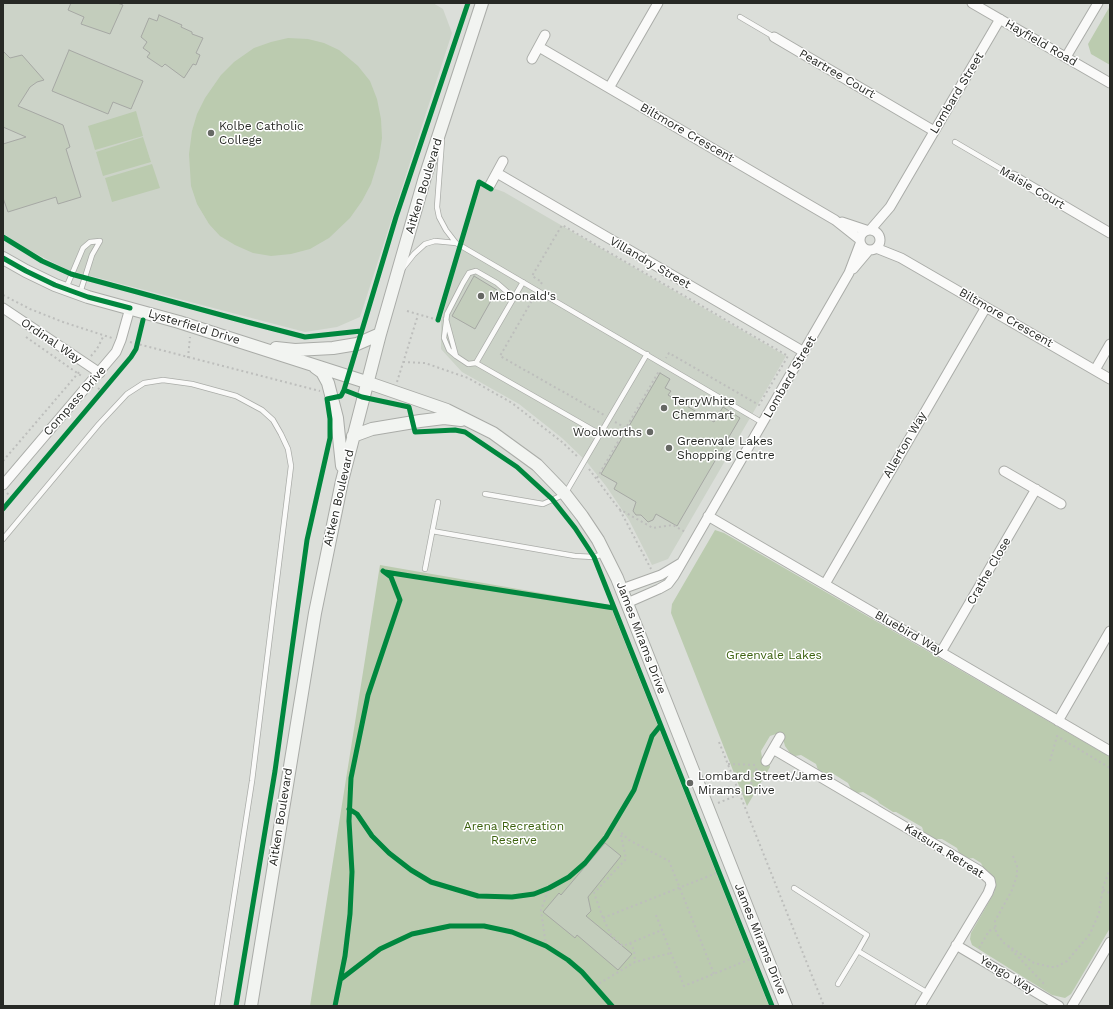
<!DOCTYPE html>
<style>
body{margin:0}
#map{position:relative;width:1113px;height:1009px;overflow:hidden;background:#dbded9;font-family:"Work Sans",sans-serif}
canvas{display:block}
.frame{position:absolute;inset:0;border:4px solid #272925;pointer-events:none}
</style>
<div id="map">
<canvas width="1113" height="1009"></canvas>
<div class="frame"></div>
</div>
<script>
const ctx = document.querySelector('canvas').getContext('2d');
ctx.lineJoin = 'round';
function fillPath(path, color) { ctx.fillStyle = color; ctx.fill(path, 'evenodd'); }
const toPath = rows => new Path2D(rows.map(r => 'M' + r).join(''));
function stroke(path, color, width, dash) { ctx.strokeStyle = color; ctx.lineWidth = width; ctx.lineCap = dash ? 'butt' : 'round'; ctx.setLineDash(dash || []); ctx.stroke(path); }
function write(font, color, halo, rows, align = 'center') {
  ctx.font = font + ' "Work Sans",sans-serif'; ctx.lineWidth = 3; ctx.setLineDash([]); ctx.textBaseline = 'middle'; ctx.strokeStyle = halo; ctx.fillStyle = color; for (const [text, x, y, turn = 0] of rows) {
    ctx.save(); ctx.translate(x, y); ctx.rotate((+turn || 0) * Math.PI / 180); ctx.textAlign = isNaN(turn) ? turn : align; if (halo) ctx.strokeText(text, 0, 0); ctx.fillText(text, 0, 0); ctx.restore();
  }
}
fillPath(toPath([
 [3,3,433,3,443,9,452,33,360,317,337,327,305,332,68,270,21,246,3,233],
 [481,181,493,188,504,192,786,356,668,559,652,565,629,520,606,486,586,461,562,438,519,404,462,372,441,349,441,321,471,210]
]), '#ccd3c8');
fillPath(toPath([
 [1110,6,1110,65,1091,54,1088,44],
 [288,38,308,39,324,43,339,50,358,66,370,81,377,99,381,119,382,138,379,158,371,184,362,201,350,218,329,238,310,249,291,254,271,256,253,253,235,245,220,236,209,224,197,204,191,186,189,154,192,131,197,114,205,98,221,75,234,62,254,48,271,42],
 [136,111,143,136,95,150,88,126],
 [143,137,151,162,103,176,96,152],
 [152,164,160,188,112,202,105,178],
 [715,530,724,533,1110,757,1110,928,1071,994,1065,998,1052,995,972,945,970,939,971,933,994,893,996,885,993,876,984,869,981,863,973,858,966,859,960,855,957,848,942,839,934,839,924,833,922,827,896,812,893,812,879,803,878,801,863,792,857,793,851,789,848,783,832,773,825,774,818,770,816,764,801,755,795,756,790,753,785,746,783,739,776,734,770,736,761,751,762,758,769,763,770,767,747,806,671,613,672,604],
 [380,565,610,605,769,1006,310,1006]
]), '#bbcbaf');
const building = toPath([
 [71,3,117,3,123,5,110,34,81,24,84,17,68,10,71,3],
 [159,15,182,25,181,27,192,32,192,34,203,38,196,53,200,55,196,65,193,64,184,78,165,64,162,67,147,57,150,53,143,48,147,42,141,37,149,18,157,21,159,15],
 [69,50,143,81,131,109,113,102,108,114,52,91,69,50],
 [3,51,10,58,22,55,44,80,37,82,30,87,18,106,63,125,70,147,66,149,81,197,58,204,56,197,8,212,3,198,3,144,26,137,3,127,3,51],
 [474,276,497,290,475,329,452,316,474,276],
 [660,373,670,379,665,388,671,391,668,395,714,422,723,407,740,418,677,526,656,514,653,520,648,522,641,515,636,515,633,511,636,502,614,489,617,483,601,474,660,373],
 [605,843,621,856,588,897,591,911,586,916,632,954,618,970,577,935,575,938,543,912,559,893,561,895,605,843]
]);
fillPath(building, '#c3cdbc');
stroke(building, '#a6a8a4', 1);
const lane = toPath([
 [740,17,774,37],
 [442,140,437,207,439,217,446,230,456,243,763,423],
 [955,142,1013,176],
 [403,268,414,254,425,244,435,241,456,243],
 [523,282,476,363,600,434],
 [66,288,83,248,90,242,100,241,92,255,80,293],
 [446,319,456,356],
 [476,363,468,364,456,356,449,350,444,338,447,314,463,283,469,273,476,271,497,283,513,297],
 [485,494,543,504,565,494,647,354],
 [432,531,575,556,594,557,603,554],
 [3,539,99,424,127,394,144,383,163,380,192,384,236,396,262,410,273,420,281,434,288,449,291,466,252,781,217,1006],
 [425,569,438,502],
 [794,888,867,935,858,951,928,993],
 [838,984,858,951]
]);
const street = toPath([
 [972,3,1110,83],
 [774,37,934,131],
 [539,47,835,220,859,239],
 [1066,57,1098,3],
 [532,59,545,35],
 [609,88,658,3],
 [497,173,804,352],
 [1013,176,1110,233],
 [490,185,503,161],
 [842,222,866,230],
 [871,229,890,207,1000,19],
 '860 240a10 10 0 1 1 20 0a10 10 0 1 1-20 0Z',
 [876,248,901,258,1110,379],
 [853,269,869,250],
 [3,308,100,373],
 [1095,370,1110,344],
 [1004,471,1061,504],
 [3,485,116,352,121,340,130,308],
 [708,516,1110,751],
 [825,584,986,307],
 [622,589,661,575,681,563],
 [627,603,659,589,668,584,674,576,849,273,860,244],
 [941,652,1036,489],
 [1058,721,1110,631],
 [773,749,980,871,990,880,991,885,988,893,920,1006],
 [766,761,780,737],
 [956,945,1059,1006],
 [1072,1006,1110,942]
]);
const secondary = toPath([
 [3,258,26,271,55,285,88,297,179,322,366,382,447,410,493,433,537,465,565,494,582,516,598,540,617,578,786,1006],
 [276,348,295,350,333,348,357,344,380,334],
 [315,367,322,372,328,383,337,418,342,466],
 [353,436,372,429,420,421,444,418,461,420],
 [251,1006,315,613,342,481,380,334,425,177,482,3]
]);
stroke(lane, '#aaaca8', 6);
stroke(street, '#aaaca8', 11);
stroke(secondary, '#aaaca8', 14);
stroke(toPath([
 [465,3,469,6],
 [541,284,542,282,532,276,562,225,788,356,759,405,669,353,666,358],
 [3,295,30,309,63,322,112,338],
 [534,297,500,356,604,415],
 [407,311,438,320],
 [26,337,83,377],
 [130,342,320,391],
 [91,356,97,349,104,335],
 [188,358,190,337],
 [403,362,425,363,468,378,512,403,562,442,579,458],
 [397,382,418,315],
 [98,388,103,392],
 [615,422,626,428],
 [3,461,80,371],
 [589,469,619,509,653,528,673,525,685,532],
 [597,478,659,371],
 [7,493,12,498],
 [620,510,651,569],
 [719,742,824,1006],
 [1050,761,1057,736,1110,768],
 [728,764,757,765],
 [718,803,748,791,751,786,752,776,758,767],
 [614,826,629,840,669,861,714,974],
 [621,835,626,859,594,893,603,918,611,935,623,946,662,930],
 [1013,856,1017,866,1017,875,1012,890,995,921,996,933,1004,943,1034,963,1051,967,1056,967,1067,961,1090,934,1099,913,1103,887,1110,869],
 [1103,890,1110,893],
 [656,915,684,986,753,958],
 [603,918,719,872],
 [630,943,634,950,635,962],
 [546,946,541,910,549,888],
 [1008,946,1046,986],
 [979,948,989,931,995,928],
 [595,986,635,962,671,953]
]), '#bdbebc', 2, [2, 3]);
stroke(lane, '#fafaf9', 4.5);
stroke(street, '#fafaf9', 9);
stroke(secondary, '#f2f4f1', 12);
stroke(toPath([
 [3,237,42,261,71,274,247,322,305,337,361,331],
 [3,258,26,271,55,285,88,297,130,308],
 [438,320,479,182,491,189],
 [344,390,362,397,409,407,415,432,455,430,465,432,517,467,552,499,575,528,594,557,772,1006],
 [3,509,131,357,136,349,143,320],
 [385,572,614,608],
 [349,809,357,814,372,836,389,853,411,870,431,882,478,896,512,897,534,894,549,888,569,877,585,863,606,837,634,790,652,736,660,726],
 [341,979,380,949,412,934,450,926,484,926,512,932,546,946,568,960,582,972,612,1006],
 [236,1006,275,771,307,540,330,438,330,419,327,399,341,396,344,390,396,217,468,3],
 [335,1006,345,956,350,914,352,872,349,821,351,778,368,695,400,600,391,577,383,571]
]), '#00873e', 5);
for (const [x, y, r, color] of [
 [211,133,4,"#666864"],
 [481,296,4,"#666864"],
 [664,408,4,"#666864"],
 [650,432,4,"#666864"],
 [669,448,4,"#666864"],
 [690,783,4,"#666864"]
]) { const dot = new Path2D(); dot.arc(x, y, r, 0, 2 * Math.PI); ctx.fillStyle = color; ctx.fill(dot); stroke(dot, '#fff', 1.5); }
write('12px', '#272925', '#fff', [
 ["Hayfield Road",1041,43,30],
 ["Peartree Court",837,74,30],
 ["Lombard Street",957,93,-59],
 ["Biltmore Crescent",687,133,30],
 ["Aitken Boulevard",424,186,-73],
 ["Maisie Court",1032,188,30],
 ["Villandry Street",650,263,30],
 ["Biltmore Crescent",1006,318,30],
 ["Lysterfield Drive",194,327,17],
 ["Ordinal Way",51,341,34],
 ["Lombard Street",790,377,-60],
 ["Compass Drive",75,401,-49],
 ["Allerton Way",905,445,-60],
 ["Aitken Boulevard",339,498,-77],
 ["Crathe Close",989,571,-60],
 ["Bluebird Way",909,633,30],
 ["James Mirams Drive",641,638,69],
 ["Aitken Boulevard",281,817,-81],
 ["Katsura Retreat",944,851,32],
 ["James Mirams Drive",760,939,68],
 ["Yengo Way",1007,975,31]
]);
write('12px', '#272925', '#fff', [
 ["Kolbe Catholic",219,126],
 ["College",219,140],
 ["McDonald's",489,296],
 ["TerryWhite",672,401],
 ["Chemmart",672,415],
 ["Woolworths",642,432,"right"],
 ["Greenvale Lakes",677,441],
 ["Shopping Centre",677,455],
 ["Lombard Street/James",698,776],
 ["Mirams Drive",698,790]
], 'left');
write('12px', '#3b610e', '#fff', [
 ["Greenvale Lakes",774,655],
 ["Arena Recreation",514,826],
 ["Reserve",514,840]
]);
</script>
